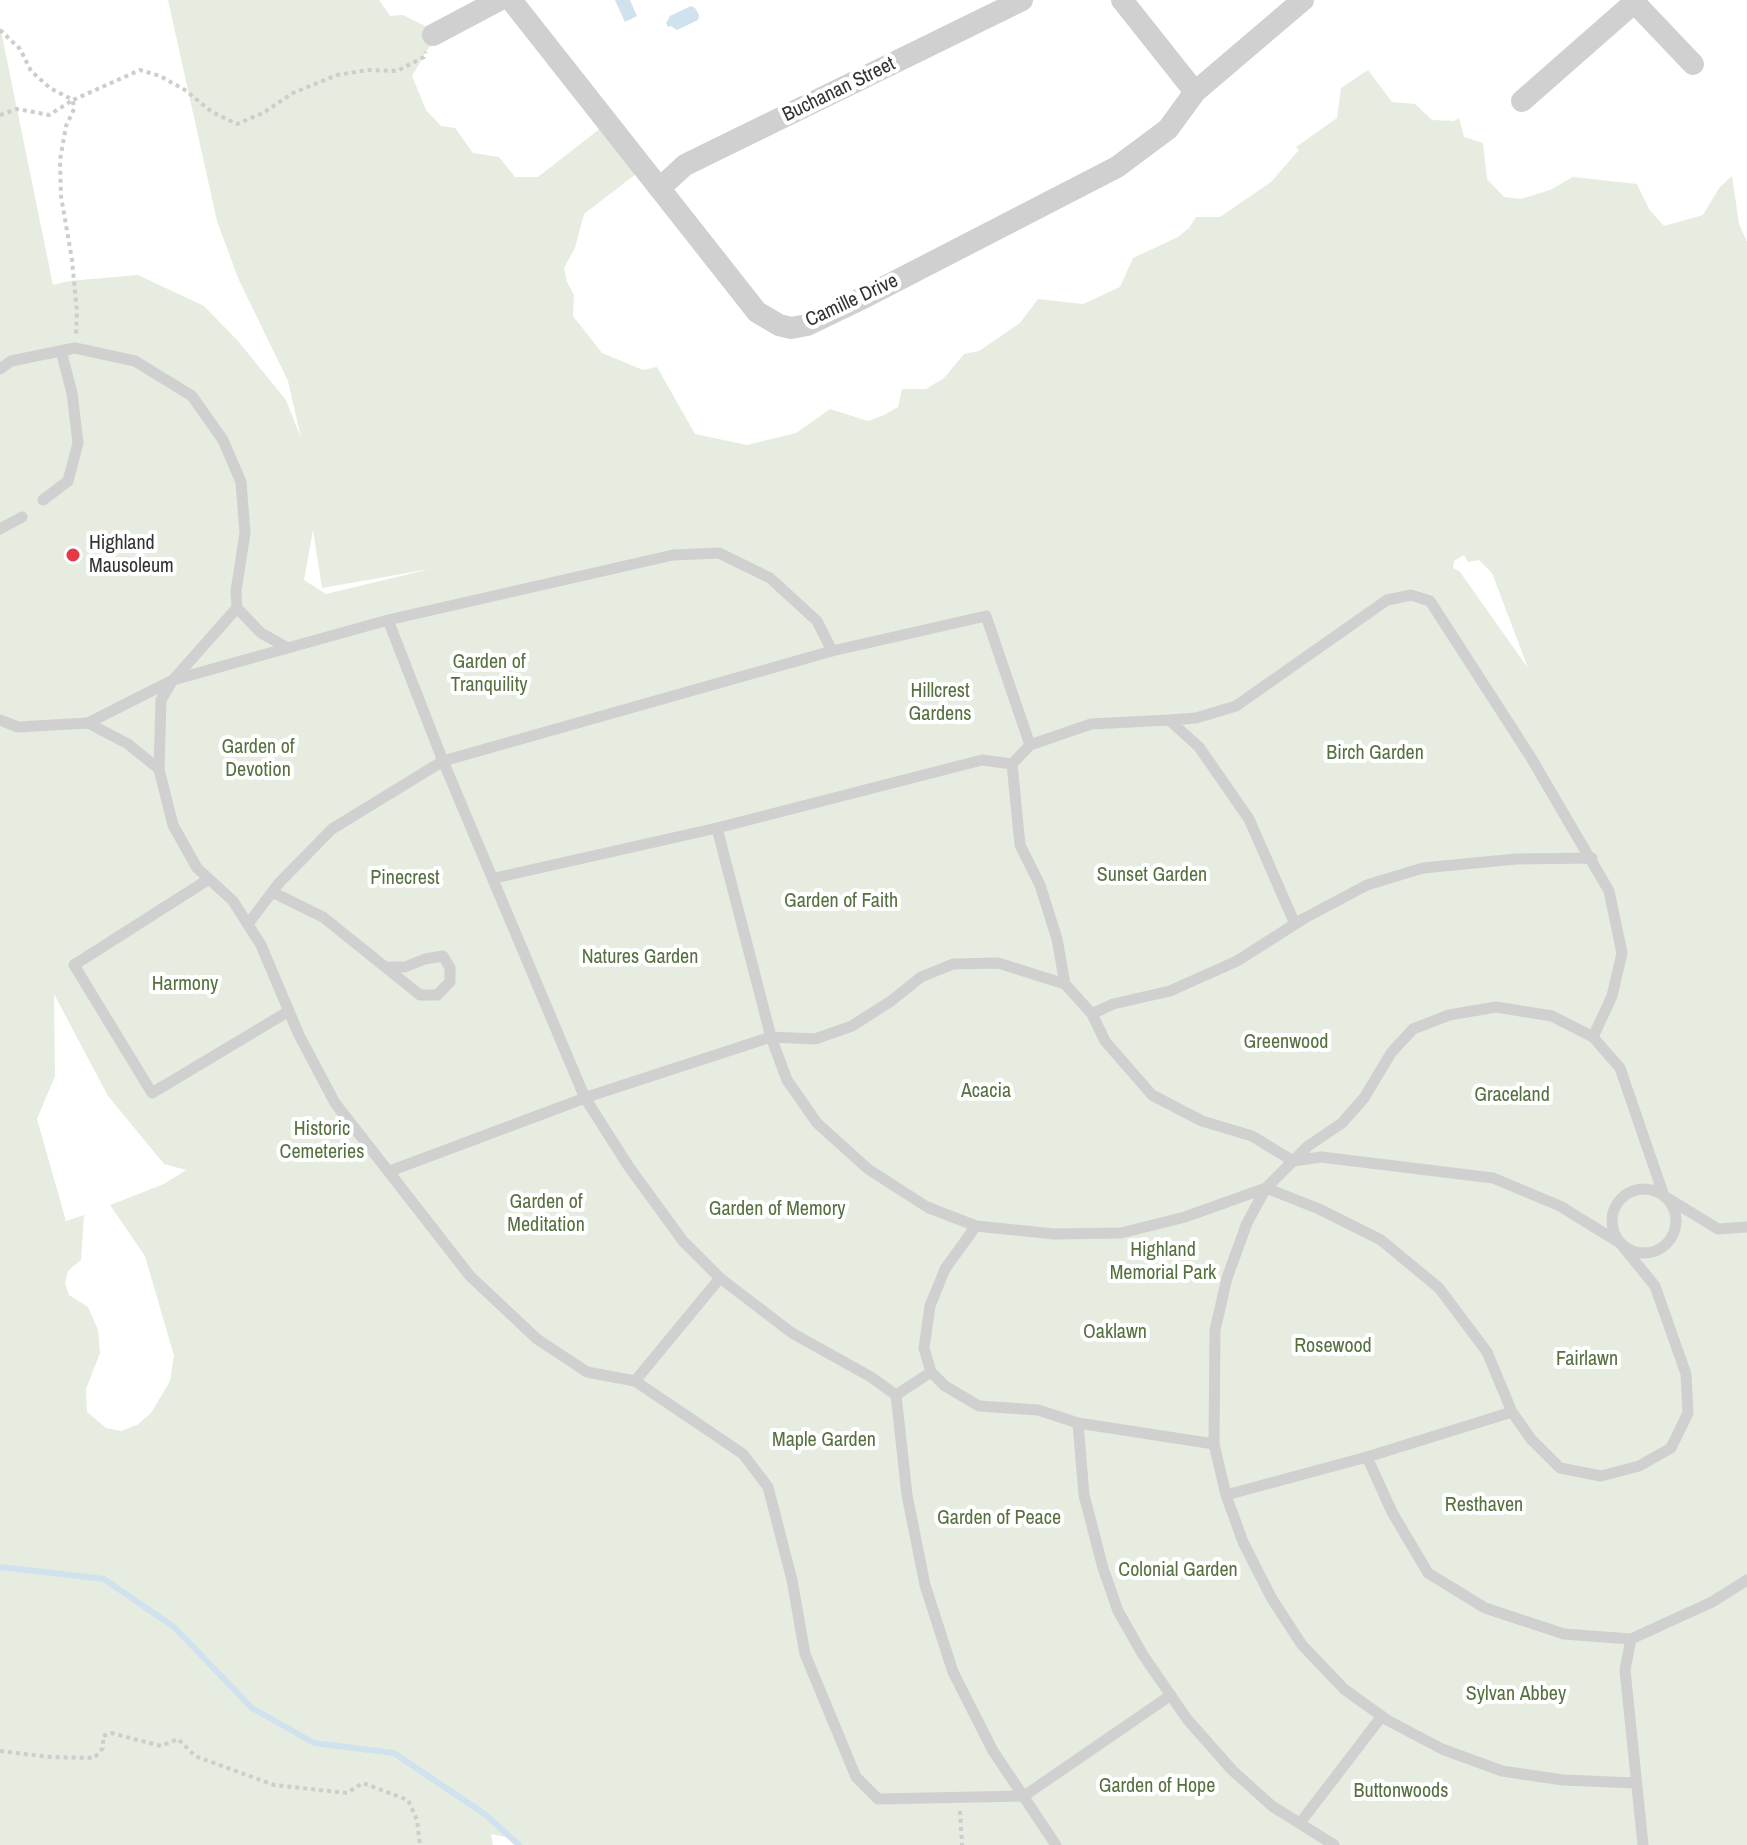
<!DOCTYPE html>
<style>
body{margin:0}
canvas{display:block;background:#fff}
</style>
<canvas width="1747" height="1845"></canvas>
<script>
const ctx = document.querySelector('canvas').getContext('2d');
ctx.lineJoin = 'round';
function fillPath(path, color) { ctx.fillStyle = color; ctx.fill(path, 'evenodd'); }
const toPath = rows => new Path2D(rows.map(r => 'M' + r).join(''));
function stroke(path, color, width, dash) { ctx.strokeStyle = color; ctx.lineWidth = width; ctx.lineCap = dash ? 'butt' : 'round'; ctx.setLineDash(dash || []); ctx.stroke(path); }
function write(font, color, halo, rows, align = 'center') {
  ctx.font = font + ' "Archivo Narrow",sans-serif'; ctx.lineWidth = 8; ctx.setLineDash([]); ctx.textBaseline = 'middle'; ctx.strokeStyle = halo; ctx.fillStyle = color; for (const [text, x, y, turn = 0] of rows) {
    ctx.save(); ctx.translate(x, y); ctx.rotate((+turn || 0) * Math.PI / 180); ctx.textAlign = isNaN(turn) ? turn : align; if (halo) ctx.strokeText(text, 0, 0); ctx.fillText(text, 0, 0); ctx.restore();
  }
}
fillPath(toPath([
 [168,0,379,0,390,16,403,15,441,34,428,49,412,76,426,110,441,126,455,128,473,153,499,157,515,177,538,177,602,127,636,174,584,214,575,248,564,268,567,282,574,295,573,316,602,353,643,370,657,367,695,434,747,445,796,433,830,409,868,421,884,415,898,407,902,389,926,389,944,378,964,354,979,351,1020,323,1038,299,1083,304,1120,287,1133,258,1178,237,1189,228,1196,217,1220,217,1271,182,1299,150,1296,147,1337,118,1341,88,1368,70,1392,102,1415,104,1432,120,1454,121,1459,118,1464,137,1483,143,1487,179,1504,197,1521,199,1550,190,1573,177,1637,184,1649,209,1664,226,1703,215,1719,188,1732,176,1739,224,1747,242,1747,1845,519,1845,506,1837,491,1834,493,1845,0,1845,0,26,53,285,69,281,138,275,204,306,238,341,286,400,301,438,288,381,238,278,217,221],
 [313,530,322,588,430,569,326,594,304,580],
 [1464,555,1468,562,1479,560,1492,573,1528,668,1460,572,1453,568,1454,561],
 [54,994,108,1096,164,1164,186,1170,164,1184,110,1205,145,1256,174,1356,170,1381,151,1413,137,1425,121,1431,106,1428,87,1412,86,1389,100,1353,98,1330,88,1307,69,1295,65,1283,68,1271,81,1260,84,1215,66,1221,37,1119,55,1076]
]), '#e6ecdf');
fillPath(toPath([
 [615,0,630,0,637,16,625,22],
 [691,6,695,8,699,15,698,20,677,30,671,26,668,27,666,23,670,16]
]), '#cfe2ee');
stroke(toPath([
 [0,1567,104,1579,174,1627,252,1708,314,1743,394,1753,486,1815,519,1845]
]), '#cfe2ee', 6);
stroke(toPath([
 [0,30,20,49,31,71,50,88,73,100,140,70,160,76,185,90,212,112,237,124,263,113,293,93,337,75,368,70,397,71,424,57,426,52],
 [0,115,17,109,49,115,73,100,74,109,66,126,60,160,61,196,72,260,77,312,76,336],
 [0,1751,49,1757,94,1758,103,1748,103,1736,111,1733,161,1746,178,1739,195,1756,274,1785,347,1793,363,1783,408,1800,417,1820,420,1845],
 [960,1811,962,1845]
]), '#cdcdcd', 4, [4, 4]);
stroke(toPath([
 [0,369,11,361,75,348,135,361,192,396,223,440,241,482,245,533,236,591,237,608,261,633,288,648],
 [43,500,68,481,78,443,72,393,61,351],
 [0,529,22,517],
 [388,620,443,761,585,1098,629,1167,683,1241,720,1278,792,1333,871,1377,896,1395],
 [832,651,817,621,770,578,719,553,673,555,388,620,173,680,161,700,159,769,173,825,197,868,233,901,261,945,299,1035,335,1103,470,1276,537,1339,587,1372,635,1381,743,1454,768,1487,792,1580,805,1654,856,1777,878,1799,1024,1796,1171,1695],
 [0,720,18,727,88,723,128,744,159,769],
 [1169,720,1196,718,1236,706,1387,600,1411,595,1430,601,1530,756,1609,891,1622,953,1612,996,1593,1037],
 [88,723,173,680,237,608],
 [1030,745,1012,764,1020,845,1040,885,1057,939,1065,984],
 [495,878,717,828,982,760,1012,764],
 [209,879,74,965,152,1093,289,1011],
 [272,892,323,917,420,995,437,995,450,982,450,968,443,956,425,959,405,967,389,967],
 [248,924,279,883,332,829,443,761,832,651,986,616,1030,745,1091,724,1169,720,1199,747,1249,819,1295,924],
 [1092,1014,1113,1004,1170,991,1237,961,1303,919,1367,885,1423,868,1516,859,1592,858],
 [390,1171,593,1095,771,1037,815,1039,852,1026,891,1001,921,977,953,964,998,963,1065,984,1092,1014,1105,1041,1152,1095,1202,1121,1252,1136,1293,1161,1321,1157,1493,1178,1560,1206,1620,1243,1655,1286,1686,1374,1688,1413,1671,1448,1639,1466,1601,1476,1560,1468,1531,1439,1512,1412,1487,1352,1439,1288,1381,1240,1319,1209,1266,1188,1185,1217,1121,1233,1054,1234,976,1226,927,1207,868,1169,817,1123,787,1080,771,1037,717,828],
 '1612 1221a32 32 0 1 1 64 0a32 32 0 1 1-64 0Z',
 [976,1226,945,1269,930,1306,924,1348,931,1372,945,1386,979,1406,1038,1410,1078,1423,1214,1444],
 [931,1372,896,1395,907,1495,925,1585,953,1672,993,1751,1056,1845],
 [635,1381,720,1278],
 [1078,1423,1084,1495,1103,1568,1118,1611,1143,1655,1187,1719,1232,1770,1272,1806,1334,1845],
 [1367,1457,1392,1512,1428,1573,1485,1608,1564,1634,1631,1639,1712,1602,1747,1580],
 [1226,1495,1367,1457,1512,1412],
 [1631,1639,1625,1670,1643,1845],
 [1636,1783,1563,1780,1502,1771,1442,1749,1387,1720,1344,1689,1302,1645,1272,1599,1243,1542,1226,1495,1214,1444,1215,1330,1227,1278,1247,1223,1266,1188,1308,1146,1342,1123,1364,1098,1391,1053,1413,1029,1449,1015,1496,1007,1552,1016,1593,1037,1620,1068,1664,1196,1718,1229,1747,1227],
 [1300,1823,1382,1716]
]), '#d0d0d0', 11);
stroke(toPath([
 [511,0,757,312,779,325,791,328,807,325,867,296,1117,167,1168,129,1195,92],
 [1122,0,1195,92,1303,0],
 [1632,0,1693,64],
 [433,35,499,0],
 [1522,101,1637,0],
 [661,187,685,165,1022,0]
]), '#d0d0d0', 22);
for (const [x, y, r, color] of [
 [73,555,8,"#e63946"]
]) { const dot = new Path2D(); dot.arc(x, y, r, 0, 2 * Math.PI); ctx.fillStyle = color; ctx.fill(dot); stroke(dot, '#fff', 3); }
write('20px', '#333', '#fff', [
 ["Buchanan Street",839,90,-26],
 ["Camille Drive",852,301,-25]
]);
write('20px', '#333', '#fff', [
 ["Highland",89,544],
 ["Mausoleum",89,567]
], 'left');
write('20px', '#56703f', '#fff', [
 ["Garden of",489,663],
 ["Tranquility",489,686],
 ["Hillcrest",940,692],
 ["Gardens",940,715],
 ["Garden of",258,748],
 ["Devotion",258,771],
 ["Birch Garden",1375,754],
 ["Sunset Garden",1152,876],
 ["Pinecrest",405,879],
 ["Garden of Faith",841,902],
 ["Natures Garden",640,958],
 ["Harmony",185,985],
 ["Greenwood",1286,1043],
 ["Acacia",986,1092],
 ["Graceland",1512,1096],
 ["Historic",322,1130],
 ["Cemeteries",322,1153],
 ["Garden of",546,1203],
 ["Meditation",546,1226],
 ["Garden of Memory",777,1210],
 ["Highland",1163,1251],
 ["Memorial Park",1163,1274],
 ["Oaklawn",1115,1333],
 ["Rosewood",1333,1347],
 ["Fairlawn",1587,1360],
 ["Maple Garden",824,1441],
 ["Resthaven",1484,1506],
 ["Garden of Peace",999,1519],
 ["Colonial Garden",1178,1571],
 ["Sylvan Abbey",1516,1695],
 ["Garden of Hope",1157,1787],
 ["Buttonwoods",1401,1792]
]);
</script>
